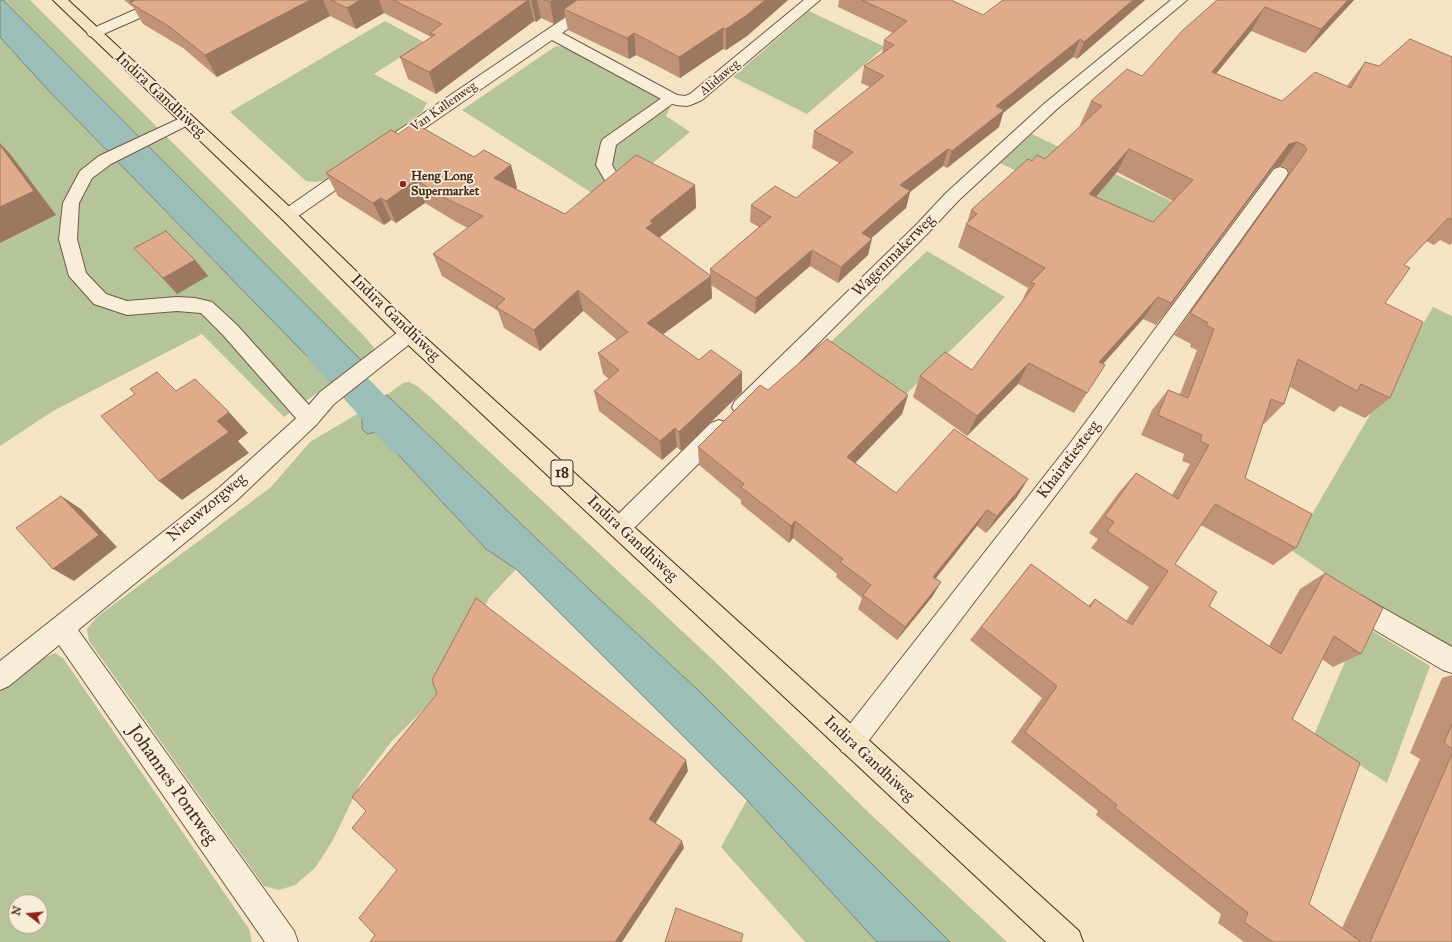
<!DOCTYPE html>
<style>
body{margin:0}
#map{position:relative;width:1452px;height:942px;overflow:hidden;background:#f4e4c3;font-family:"IM FELL Great Primer",serif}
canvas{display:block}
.north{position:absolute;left:8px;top:894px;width:40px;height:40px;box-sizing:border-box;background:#f8edd8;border:1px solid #b09f8c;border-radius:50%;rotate:286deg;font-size:11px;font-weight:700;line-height:16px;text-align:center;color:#452b1b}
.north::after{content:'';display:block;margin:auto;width:14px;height:18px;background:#8f2418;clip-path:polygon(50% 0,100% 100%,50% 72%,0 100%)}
</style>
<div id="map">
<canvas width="1452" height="942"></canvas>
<div class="north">N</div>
</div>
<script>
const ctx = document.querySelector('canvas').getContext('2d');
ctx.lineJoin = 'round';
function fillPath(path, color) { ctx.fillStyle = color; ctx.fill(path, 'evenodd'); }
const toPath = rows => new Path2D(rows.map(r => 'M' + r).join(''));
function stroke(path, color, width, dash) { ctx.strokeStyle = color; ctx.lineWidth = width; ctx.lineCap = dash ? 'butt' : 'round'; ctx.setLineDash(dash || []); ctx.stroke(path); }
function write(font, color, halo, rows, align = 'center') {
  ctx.font = font + ' "IM FELL Great Primer",serif'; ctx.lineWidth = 3.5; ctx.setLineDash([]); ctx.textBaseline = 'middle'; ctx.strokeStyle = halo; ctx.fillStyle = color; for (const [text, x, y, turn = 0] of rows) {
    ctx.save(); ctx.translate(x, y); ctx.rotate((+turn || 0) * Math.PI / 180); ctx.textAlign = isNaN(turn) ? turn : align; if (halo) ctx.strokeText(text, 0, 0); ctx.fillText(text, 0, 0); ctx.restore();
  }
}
fillPath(toPath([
 [3,0,30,0,236,206,366,338,379,354,364,363],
 [809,11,885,47,807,114,733,77],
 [385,21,424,42,374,74,427,103,422,112,328,180,316,182,306,181,230,112],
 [0,37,48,90,332,382,284,417,202,334,53,411,0,446],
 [556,46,565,47,671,105,666,116,690,132,606,202,462,110],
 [1032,134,1173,202,1143,232,1000,163],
 [927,251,1005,297,895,405,820,352],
 [1433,307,1452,316,1452,654,1379,610,1291,550],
 [409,382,417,386,429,396,573,529,712,659,865,809,1007,942,950,942,698,690,591,591,387,395,403,383],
 [362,411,362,429,377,432,486,549,516,569,489,598,442,691,391,742,361,782,333,840,315,868,295,885,279,890,264,886,89,641,87,629,97,617,271,487,310,442],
 [1361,624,1430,666,1387,783,1314,735],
 [55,653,63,658,249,929,252,942,0,942,0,691,20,672,41,659],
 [16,902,40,902,40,926,16,926],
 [747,800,877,942,805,942,721,847]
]), '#b5c599');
const water = toPath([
 [0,0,3,0,364,363,332,382,48,90,0,37,0,0],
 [387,395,591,591,698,690,950,942,877,942,747,800,516,569,486,549,377,432,367,434,362,429,362,411,387,395]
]);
fillPath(water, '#9cbeb8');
stroke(water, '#798379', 1);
fillPath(toPath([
 [321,338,333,342,418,430,423,441,418,452,405,456,392,452,309,360,304,351,309,342,321,338]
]), '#9cbeb8');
const lane = toPath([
 [671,93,676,95,679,98,676,101,616,145,612,165,622,182,620,186,614,187,608,186,596,165,601,143,603,139,666,95,671,93],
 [187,115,192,117,195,120,192,123,111,164,92,178,79,203,77,239,86,273,106,294,127,301,177,297,195,298,212,302,237,325,316,413,319,419,316,425,309,427,302,425,223,335,201,313,177,311,127,315,94,304,69,276,59,239,63,203,80,171,99,156,187,115]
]);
const street = toPath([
 [157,0,176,0,174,3,99,36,94,37,89,36,87,33,89,30,157,0],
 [591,0,607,0,605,3,562,33,677,95,685,96,690,94,804,0,820,0,702,100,693,104,687,106,676,105,665,101,552,40,399,146,393,147,387,146,385,142,387,138,591,0],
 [1171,0,1187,0,1057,109,958,201,929,232,749,413,742,416,735,413,732,407,735,401,917,224,946,193,1045,103,1171,0],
 [357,161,363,163,365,167,363,171,294,219,288,221,282,219,279,215,282,211,351,163,357,161],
 [1280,167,1286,169,1288,173,1286,177,1084,458,860,752,851,756,842,752,838,743,842,734,1068,446,1274,169,1280,167],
 [409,326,416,329,419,334,416,339,334,404,316,425,236,501,78,630,294,931,298,942,265,942,59,645,9,686,0,690,0,661,220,487,302,413,320,392,402,329,409,326],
 [719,420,727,423,730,429,727,435,628,534,620,537,612,534,609,527,612,520,711,423,719,420],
 [1353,593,1362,596,1452,647,1452,673,1443,670,1344,612,1341,604,1344,596,1353,593]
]);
const primary = toPath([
 [53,0,68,0,294,211,416,329,1079,931,1083,942,1046,942,402,339,282,219,53,0]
]);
stroke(lane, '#715945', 2);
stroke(street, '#715945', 2);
stroke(primary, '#452b1b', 2);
fillPath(lane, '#f8edd8');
fillPath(street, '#f8edd8');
fillPath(primary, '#f4e4c3');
fillPath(toPath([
 [124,0,788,0,747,36,726,50,723,49,680,78,636,55,629,59,568,30,565,16,554,24,541,18,536,22,534,21,436,94,408,79,400,57,431,37,384,13,356,29,330,16,217,77,183,48,143,24,133,7],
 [839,0,951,0,983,15,1145,0,1077,59,1073,57,1003,113,999,127,947,168,943,166,910,192,906,208,871,238,868,255,838,283,810,266,755,314,711,285,712,298,663,334,699,360,742,372,742,392,681,451,677,447,662,460,599,411,594,391,609,379,603,374,598,353,617,340,583,311,540,351,504,328,498,311,442,276,433,254,468,228,458,223,425,203,396,223,391,220,384,225,338,196,326,173,398,134,474,157,511,165,517,188,516,189,565,214,695,185,696,208,659,238,710,276,710,269,759,227,750,222,751,205,796,198,839,163,812,148,814,131,870,87,861,83,864,66,882,54,884,40,893,33,838,7],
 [1217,0,1354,0,1305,53,1251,31,1216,73,1282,101,1347,86,1365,62,1379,66,1452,57,1452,243,1450,245,1440,240,1434,245,1426,241,1404,265,1385,303,1390,398,1365,418,1340,406,1334,412,1290,387,1284,404,1264,424,1263,424,1245,478,1296,548,1273,565,1201,525,1175,564,1209,606,1269,646,1300,589,1325,573,1361,654,1333,667,1322,659,1292,719,1309,904,1342,928,1420,759,1410,753,1442,678,1452,675,1452,942,1244,942,1218,923,1221,914,1096,815,1098,811,1011,742,1042,698,970,640,1031,564,1088,606,1095,599,1126,621,1149,587,1091,548,1098,539,1089,533,1120,491,1136,473,1172,495,1190,464,1182,461,1184,454,1141,435,1152,410,1168,390,1180,394,1197,350,1190,347,1191,344,1174,335,1287,178,1289,174,1287,168,1280,166,1273,168,1156,325,1143,319,1103,364,1105,365,1074,413,1018,384,967,436,913,397,920,376,972,370,1021,303,1028,288,958,247,966,224,967,223,971,210,1032,161,1045,159,1081,126,1080,125,1091,101,1142,76],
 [1117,172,1173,201,1153,222,1096,197],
 [134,248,195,260,208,276,177,294,149,264],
 [768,390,908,395,902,414,855,463,896,493,1017,497,986,533,977,526,936,578,941,582,932,597,897,640,858,609,862,598,836,577,837,574,793,538,789,543,741,504,741,500,699,465,698,447]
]), '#c09377');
fillPath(toPath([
 [129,0,134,0,138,7,131,3],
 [310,0,323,0,330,16,217,77,205,55],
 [360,0,379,0,384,13,356,29,347,8],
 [528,0,529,0,534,21,436,94,429,72],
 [531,0,537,0,541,18,536,22],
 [553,0,588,0,564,9,565,16,554,24,550,2],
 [765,0,788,0,747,36,726,50,726,29],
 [1133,0,1145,0,1077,59,1084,42],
 [1348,0,1354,0,1305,53,1321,29],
 [1265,7,1251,31,1198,96,1212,72],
 [723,28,723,49,680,78,679,57],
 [634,33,636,55,629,59,627,38],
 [1080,39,1073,57,1003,113,999,127,947,168,952,151,996,106],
 [1297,142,1280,166,1273,168,1156,325,1171,303,1289,144],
 [0,143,11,155,56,215,0,243],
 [948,149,943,166,910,192,906,208,859,249,862,233,900,185],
 [1129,149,1117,172,1078,217,1089,194],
 [511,165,517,188,501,201,494,178],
 [416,180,425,203,396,223,386,201],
 [695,185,696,208,655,241,646,228,650,221],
 [381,198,391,220,384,225,373,203],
 [872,239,868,255,838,283,841,267],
 [812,250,810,266,755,314,756,298],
 [195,260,208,276,177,294,163,278],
 [711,276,712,298,650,344,647,323],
 [578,290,583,311,540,351,534,330],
 [1158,297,1143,319,1086,383,1099,362],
 [1029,363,1018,384,967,436,977,416],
 [742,372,742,392,681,451,679,432],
 [908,395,902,414,843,476,847,457],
 [229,412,248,433,238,441,249,453,182,500,159,481,217,421],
 [675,428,677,447,662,460,660,441],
 [1028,479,1017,497,986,533,997,516],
 [61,496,81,509,117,547,74,581,53,569],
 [987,510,977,526,925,592,933,577],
 [795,521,793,538,789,543,791,526],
 [941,582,932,597,897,640,905,627],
 [686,760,688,771,654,826,649,819],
 [682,841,684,848,622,942,615,942]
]), '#9c7861');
const building = toPath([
 [135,0,310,0,205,55,170,27,130,3,135,0],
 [331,0,360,0,347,8,331,0],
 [393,0,528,0,429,72,400,57,435,35,430,33,442,24,393,0],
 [544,0,553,0,550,2,544,0],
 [577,0,765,0,747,15,726,29,723,28,679,57,634,33,627,38,564,9,577,0],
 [862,0,951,0,983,15,1003,0,1133,0,1084,42,1080,39,996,106,1004,110,952,151,948,149,900,185,910,191,862,233,872,239,841,267,812,250,756,298,710,269,771,217,751,205,775,186,796,198,853,152,814,131,884,76,864,66,894,45,884,40,907,21,862,0],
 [1217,0,1348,0,1321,29,1265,7,1212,72,1282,101,1315,72,1351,88,1365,62,1379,66,1410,39,1452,57,1452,220,1448,218,1404,265,1410,268,1385,303,1423,322,1390,398,1361,384,1357,391,1298,359,1284,404,1271,399,1245,478,1312,514,1296,548,1215,504,1175,564,1217,592,1209,606,1281,654,1325,573,1383,608,1361,654,1334,636,1292,719,1360,763,1309,904,1361,942,1273,942,1244,922,1248,913,1115,808,1117,805,1025,732,1057,686,981,627,1031,564,1090,607,1095,599,1132,625,1168,571,1107,531,1114,522,1105,516,1136,473,1178,499,1209,445,1200,441,1202,435,1158,415,1168,390,1188,398,1214,329,1206,325,1208,323,1190,313,1304,154,1307,150,1304,145,1297,142,1289,144,1171,303,1158,297,1099,362,1105,365,1087,393,1029,363,977,416,920,376,945,352,972,370,1035,284,1031,282,1045,268,966,224,977,214,971,210,1028,159,1032,161,1037,155,1045,159,1102,106,1091,101,1127,69,1142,76,1183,30,1217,0],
 [1129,149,1193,180,1153,222,1089,194,1129,149],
 [414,123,474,157,484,150,511,165,494,178,565,214,636,155,695,185,650,221,653,223,646,228,711,276,647,323,699,360,711,350,742,372,679,432,675,428,660,441,594,391,619,370,598,353,628,332,578,290,534,330,496,307,505,299,433,254,483,216,449,200,416,180,386,201,381,198,373,203,326,173,391,130,398,134,414,123],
 [0,145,34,191,0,207,0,145],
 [166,231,195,260,163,278,134,248,166,231],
 [827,339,908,395,847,457,896,493,954,429,1028,479,997,516,987,510,933,577,941,582,905,627,863,595,871,585,840,562,843,559,795,521,791,526,741,487,744,484,698,447,760,385,768,390,827,339],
 [157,372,176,391,195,379,229,412,217,421,229,432,159,481,101,416,135,394,130,389,157,372],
 [61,496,99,535,53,569,16,528,61,496],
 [476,598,686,760,649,819,682,841,615,942,370,942,375,935,359,918,397,870,352,828,366,811,352,797,437,694,432,680,476,598],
 [1452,724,1452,749,1444,743,1452,724],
 [1452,754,1452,942,1370,942,1452,754],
 [676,908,743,934,741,942,665,942,676,908]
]);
fillPath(building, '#dfab8a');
stroke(building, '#9c7861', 1);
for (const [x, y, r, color] of [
 [403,184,4,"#8f2418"]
]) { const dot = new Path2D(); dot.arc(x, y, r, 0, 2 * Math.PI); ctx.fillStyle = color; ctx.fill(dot); stroke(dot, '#f8edd8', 1.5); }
write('13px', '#452b1b', '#f8edd8', [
 ["Alidaweg",720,78,-40],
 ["Van Kallenweg",444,107,-35]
]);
write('bold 13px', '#452b1b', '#f8edd8', [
 ["Heng Long",411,177],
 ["Supermarket",411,192]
], 'left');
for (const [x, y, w] of [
 [562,473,22]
]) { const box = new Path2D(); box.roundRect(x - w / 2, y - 13, w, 26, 3); ctx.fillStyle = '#f8edd8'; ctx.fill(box); stroke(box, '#452b1b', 1); }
write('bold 15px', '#452b1b', null, [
 ["18",562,473]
]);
write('16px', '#452b1b', '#f8edd8', [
 ["Indira Gandhiweg",160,95,43],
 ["Wagenmakerweg",894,256,-45],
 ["Indira Gandhiweg",395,318,44],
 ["Khairatiesteeg",1069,460,-53],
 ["Nieuwzorgweg",207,508,-40],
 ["Indira Gandhiweg",632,539,43],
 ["Indira Gandhiweg",869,759,43]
]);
write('19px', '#452b1b', '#f8edd8', [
 ["Johannes Pontweg",172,785,55]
]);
</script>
